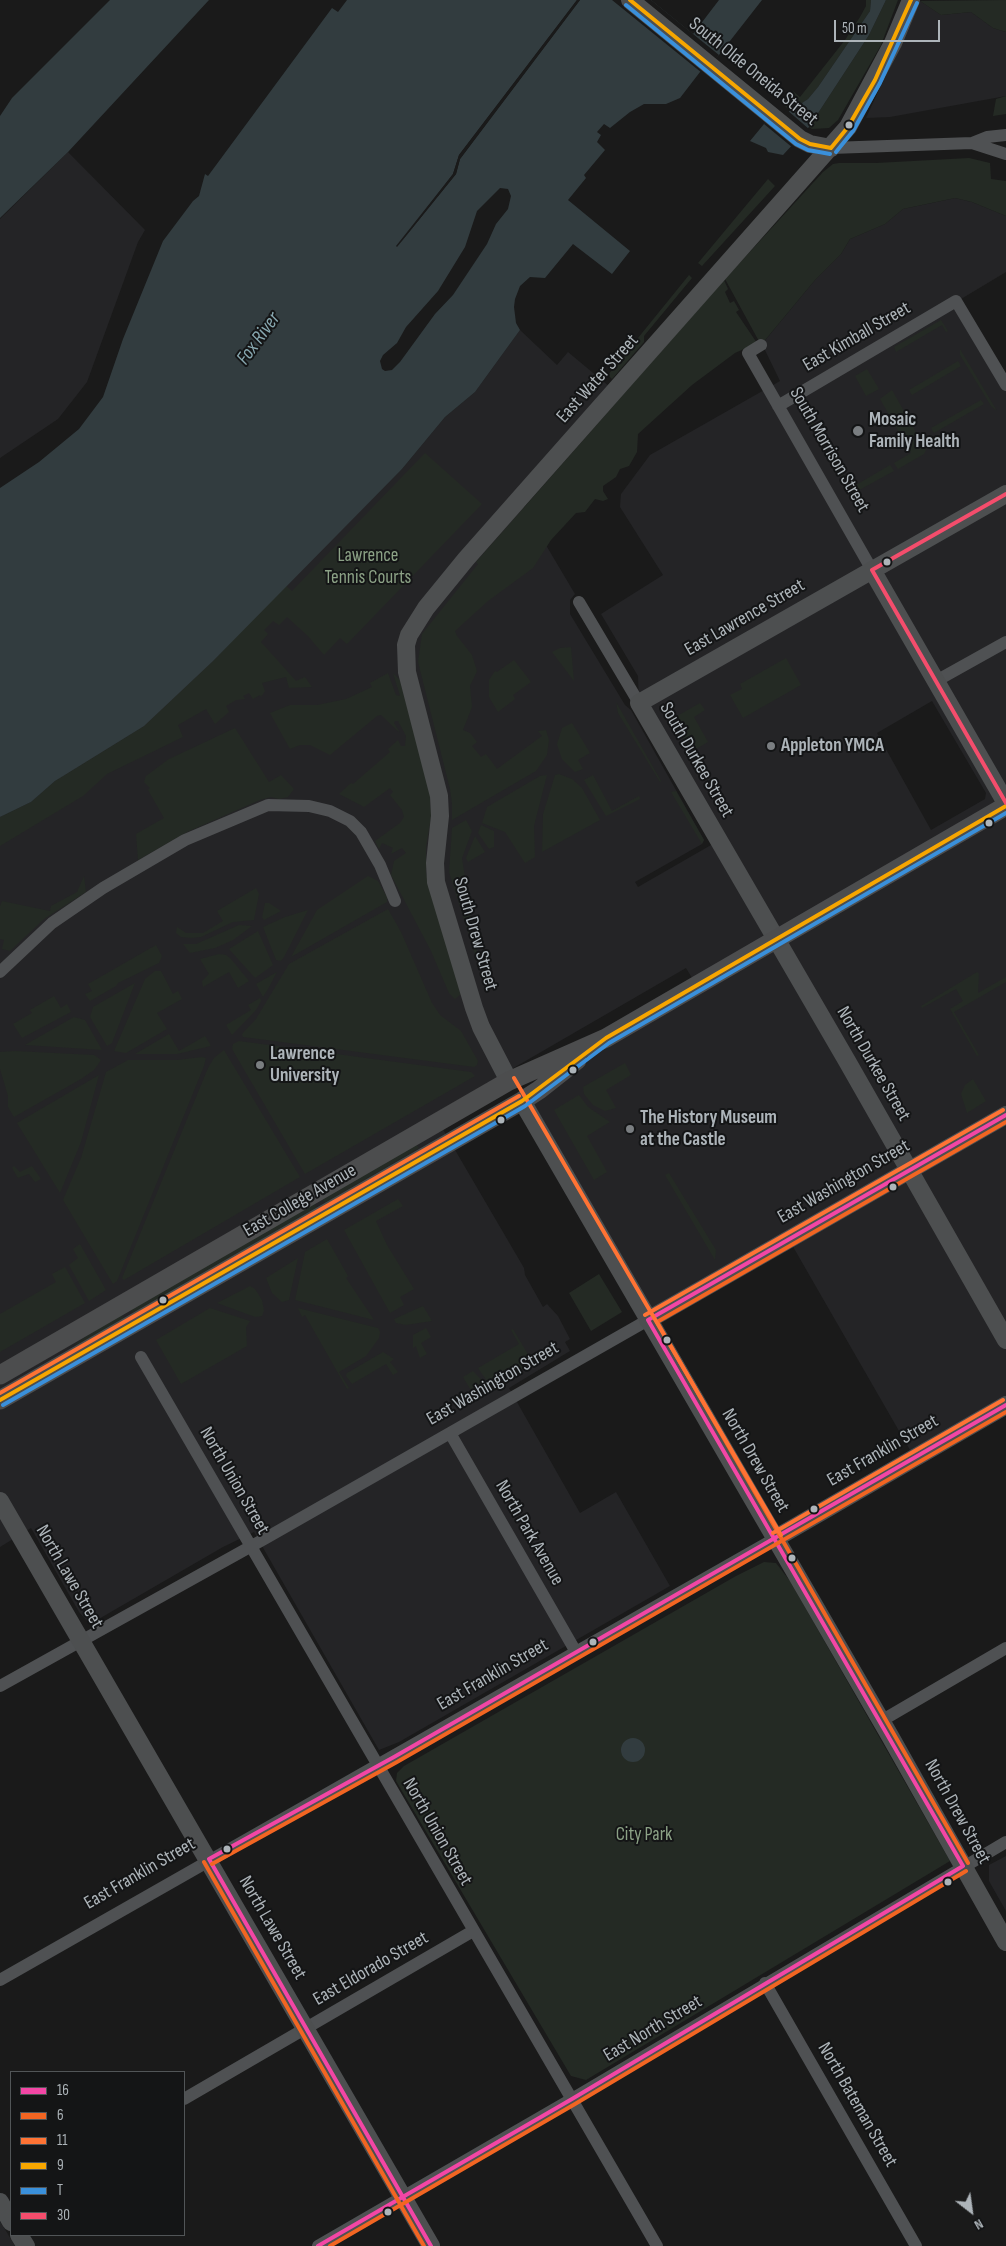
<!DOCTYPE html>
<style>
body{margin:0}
#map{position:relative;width:1006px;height:2246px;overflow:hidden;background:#1a1a1a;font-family:"Sofia Sans Condensed",sans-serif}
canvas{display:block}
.legend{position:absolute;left:10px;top:2071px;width:175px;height:165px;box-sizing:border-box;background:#141516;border:1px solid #515557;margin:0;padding:6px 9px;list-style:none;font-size:15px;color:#adb4b9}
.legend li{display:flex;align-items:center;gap:10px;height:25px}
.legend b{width:25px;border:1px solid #515557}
.north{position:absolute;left:946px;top:2186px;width:50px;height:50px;-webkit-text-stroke:4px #141516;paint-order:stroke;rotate:150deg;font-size:14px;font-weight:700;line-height:20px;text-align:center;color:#adb4b9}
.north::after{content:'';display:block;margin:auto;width:18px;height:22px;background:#adb4b9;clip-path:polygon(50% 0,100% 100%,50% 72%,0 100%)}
.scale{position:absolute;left:834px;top:20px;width:106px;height:22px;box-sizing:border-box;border:2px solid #adb4b9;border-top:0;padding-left:6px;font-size:15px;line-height:18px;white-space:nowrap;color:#adb4b9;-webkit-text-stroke:4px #141516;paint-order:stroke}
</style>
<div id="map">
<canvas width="1006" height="2246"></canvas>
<ul class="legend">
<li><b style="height:6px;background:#f346a5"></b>16</li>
<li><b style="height:6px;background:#f26522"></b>6</li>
<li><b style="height:6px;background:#ff7334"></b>11</li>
<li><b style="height:6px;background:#f7a600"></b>9</li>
<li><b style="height:6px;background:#3a90db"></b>T</li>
<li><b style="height:6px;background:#f44d6c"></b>30</li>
</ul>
<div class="north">N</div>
<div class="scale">50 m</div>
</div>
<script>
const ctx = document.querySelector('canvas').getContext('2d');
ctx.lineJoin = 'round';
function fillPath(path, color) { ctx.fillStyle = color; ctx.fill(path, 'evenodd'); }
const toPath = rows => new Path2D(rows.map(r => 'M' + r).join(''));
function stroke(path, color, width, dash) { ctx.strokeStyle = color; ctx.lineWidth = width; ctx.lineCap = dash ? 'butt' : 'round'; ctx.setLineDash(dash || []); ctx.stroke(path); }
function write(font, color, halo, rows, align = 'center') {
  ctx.font = font + ' "Sofia Sans Condensed",sans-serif'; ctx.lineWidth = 4; ctx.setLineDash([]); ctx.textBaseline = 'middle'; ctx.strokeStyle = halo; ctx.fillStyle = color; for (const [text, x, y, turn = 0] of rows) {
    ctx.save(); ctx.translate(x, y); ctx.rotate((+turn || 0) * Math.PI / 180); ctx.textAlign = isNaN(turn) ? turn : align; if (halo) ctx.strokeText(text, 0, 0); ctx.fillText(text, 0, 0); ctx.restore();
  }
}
fillPath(toPath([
 [920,1,941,15,971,12,993,28,1006,32,1006,96,890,117,866,118],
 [68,152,145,230,138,242,87,382,58,419,0,458,0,219],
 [955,198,972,202,1006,216,1006,272,956,302,1006,385,1006,1405,914,1457,788,1238,648,1320,522,1101,606,1038,697,986,686,968,434,1114,524,1268,525,1275,543,1307,547,1304,558,1316,570,1339,565,1342,570,1351,509,1388,580,1513,616,1492,670,1586,399,1742,379,1750,254,1532,223,1547,97,1620,87,1621,79,1612,31,1528,0,1547,0,817,31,802,285,585,402,469,445,417,475,392,520,330,557,365,568,352,610,387,515,493,575,594,570,600,570,614,625,705,631,710,704,840,702,844,635,882,638,887,718,841,639,703,638,676,601,614,663,575,620,507,621,494,650,455,780,381,762,344,815,280,841,254,850,239,885,224,903,209],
 [932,701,986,793,985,799,931,830,877,733],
 [1006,1856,1006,1911,989,1881,989,1865],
 [0,2221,15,2246,0,2246]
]), '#242426');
fillPath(toPath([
 [866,0,871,0,870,11,818,87,808,99,790,111,783,104,793,91,800,97,845,40,860,17,866,6],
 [886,0,898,0,881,45,838,120,829,128,812,129,809,127,869,35],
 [1006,0,1006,32,993,28,971,12,941,15,920,1],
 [1006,96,1006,114,993,116,996,99],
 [969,158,990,163,991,179,1006,181,1006,216,972,202,955,198,903,209,885,224,850,239,841,254,815,280,761,345,725,279,823,172,833,164,839,163,876,163],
 [768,179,775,186,702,266,698,263],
 [689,275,692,278,644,336,644,342,612,379,608,375],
 [724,280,728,289,725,292,730,303,734,301,739,310,736,312,757,343,735,353,692,385,638,434,637,452,629,466,620,469,616,477,603,486,603,491,608,499,603,501,595,499,585,512,576,513,551,540,533,568,488,601,455,631,457,636,472,655,477,671,470,686,472,707,463,730,470,733,477,742,472,746,481,757,486,754,497,769,542,736,538,731,546,730,549,740,547,755,536,771,452,820,452,804,450,789,418,662,422,634,478,564,476,562],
 [941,320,948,331,946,332,942,325,896,352,894,347],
 [960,349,997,411,991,406,960,355],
 [958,361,961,366,912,395,909,390],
 [867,369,879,389,866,396,855,376],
 [892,390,926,450,924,454,898,469,894,463,911,453,880,399],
 [981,400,984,404,934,433,931,428],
 [802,403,851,488,890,465,894,471,852,494,800,405],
 [425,453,482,504,347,644,340,638,324,655,308,636,287,617,279,625,273,621,264,630,268,634,261,642,296,681,305,677,312,687,289,688,286,677,262,683,265,691,261,697,260,695,253,699,249,693,243,696,245,699,236,700,226,706,229,712,215,724,206,709,178,725,183,737,107,774,83,796,0,846,0,817,31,802,55,781,144,726,213,661,285,585,292,591],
 [571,647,574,681,552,652,560,648],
 [786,658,801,685,743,718,730,695,742,689,740,684],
 [514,660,531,682,513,695,515,699,498,712,489,697,489,680,495,671,497,672],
 [388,673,396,695,400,696,393,673,400,680,430,792,431,817,426,847,426,873,461,994,455,999,449,993,431,951,391,875,394,861,406,853,402,848,391,854,393,848,382,843,379,849,375,841,400,823,404,817,402,810,390,795,393,792,390,788,364,807,339,794,351,783,353,784,390,752,388,749,398,740,401,746,405,746,406,736,398,721,395,721,394,723,400,733,381,715,377,716,330,755,310,745,300,745,290,749,270,713,290,705,317,705,346,699,372,687,370,683],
 [616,702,661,781,660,782,618,713],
 [700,703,705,710,694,717,708,742,691,752,672,719],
 [572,723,590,753,578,760,583,769,575,772,562,759,557,744,562,728],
 [235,728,269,782,281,775,294,789,288,797,279,799,271,797,260,800,187,832,138,860,136,834,164,818,148,790,150,788,144,782,146,776,169,759],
 [559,774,572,779,582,788,600,820,542,852,543,814,555,775],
 [547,775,534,826,535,857,525,863,505,832,482,823,487,807,540,776],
 [593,775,612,811,639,796,640,799,606,816,584,780],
 [676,791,704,840,702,844,671,792],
 [466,820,472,831,462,858,479,967,449,872,452,828],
 [481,825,494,831,494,847,489,849,478,833],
 [475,836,485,852,468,862,466,858],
 [84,876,86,892,44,919,10,951,2,949,4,940,0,939,0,906,2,901,50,911,51,906,77,892],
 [368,876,378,881,387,897,387,902,291,957,317,910],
 [256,888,259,894,254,920,233,922,201,937,191,938,181,937,176,933,177,927,186,933,203,933,223,921,217,911],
 [265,903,269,903,281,911,264,920,262,917],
 [388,909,401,932,432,1003,440,1015,461,1031,478,1061,477,1065,474,1067,243,1037,242,1034,256,1019,289,964],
 [308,910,284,957,281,961,276,960,263,927,285,917],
 [239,925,252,926,233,940,215,948,190,953,183,944,196,944],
 [258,931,273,965,255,978,229,949],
 [156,945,162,956,159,963,118,983,116,986,90,1001,85,994,92,991,88,984],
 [219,954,226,955,231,959,249,981,238,988,229,972,203,987,202,981,209,974,200,959],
 [155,971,161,971,173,994,178,991,182,999,157,1013,167,1029,126,1053,114,1051,145,979],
 [277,972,268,989,263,997,256,984],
 [977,972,979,974,978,993,1006,977,1006,982,954,1012,979,1055,977,1056,950,1009,963,1001,956,989,922,1008,921,1006],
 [135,983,112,1043,107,1046,90,1017,93,1007],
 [54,996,61,1008,67,1004,71,1012,22,1038,13,1024,32,1013,30,1010],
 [260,998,261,1001,256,1010,232,1035,226,1025,251,1010,248,1005],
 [74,1017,85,1020,102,1050,25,1045],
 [169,1034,179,1051,205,1036,211,1046,177,1054,135,1054],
 [239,1041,471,1072,475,1076,305,1174,232,1049,233,1044],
 [224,1050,300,1177,124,1280,122,1278,208,1068,214,1058],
 [15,1051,94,1055,101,1060,94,1070,81,1079,14,1117,8,1107,8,1096,0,1069,0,1052],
 [202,1057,206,1058,204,1066,117,1281,113,1284,63,1200,81,1158,106,1072,128,1060,177,1060],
 [625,1063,631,1075,606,1090,616,1108,605,1111,593,1105,584,1094,583,1087],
 [99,1075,81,1142,60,1193,17,1123],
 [973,1079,986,1101,967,1113,961,1094,965,1085],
 [579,1095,588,1107,610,1122,587,1136,607,1172,594,1180,554,1110],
 [416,1144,419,1148,325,1203,322,1197],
 [14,1166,20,1172,32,1166,41,1179,35,1182,29,1174,18,1178,12,1168],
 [669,1173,716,1250,715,1260,665,1175],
 [398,1199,403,1206,376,1221,387,1245,414,1289,400,1297,404,1305,390,1313,344,1230],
 [313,1202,317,1208,133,1314,129,1308],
 [327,1239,348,1276,346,1278,374,1320,295,1300,305,1252],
 [80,1244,106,1290,89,1301,69,1265,78,1258,73,1249],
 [298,1258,289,1300,282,1302,272,1293,266,1278],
 [65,1267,85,1303,0,1352,0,1314,56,1282,52,1274],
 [599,1274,622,1312,591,1331,569,1293],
 [250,1286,255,1289,262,1300,264,1310,262,1316,255,1317,217,1303],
 [423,1306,432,1321,406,1325,396,1323,394,1319],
 [210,1308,250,1321,246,1327,247,1346,181,1384,156,1340],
 [298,1308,378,1328,380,1332,379,1338,366,1356,339,1372,349,1388,347,1389,305,1315,302,1317],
 [121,1313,124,1319,76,1346,75,1344],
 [426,1328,431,1337,421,1343,427,1354,420,1358,416,1346,413,1348,413,1335],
 [513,1329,533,1363,498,1384,490,1379,487,1381,478,1368,519,1344,511,1330],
 [383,1352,394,1359,390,1362,398,1372,393,1375,386,1364,352,1384,346,1376,347,1373],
 [473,1371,490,1389,475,1397,463,1377],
 [764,1562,776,1563,790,1581,950,1861,586,2080,571,2076,396,1781,397,1773,404,1766,736,1576]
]), '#242a24');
fillPath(toPath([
 [110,0,209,0,68,152,0,218,0,116,12,98],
 [347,0,577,0,459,155,453,174,397,247,456,174,460,159,580,0,651,0,693,34,719,0,762,0,719,55,700,72,680,98,666,104,644,104,630,112,610,128,604,124,597,132,601,135,597,142,605,150,584,175,586,178,568,200,630,251,612,274,573,244,545,278,530,277,520,286,515,299,514,307,516,323,520,330,475,392,445,417,402,469,213,661,144,726,55,781,31,802,0,817,0,488,39,462,79,429,103,397,123,339,163,241,193,201,199,196,205,174,208,176,332,8,338,12],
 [500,188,508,189,511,196,508,209,496,224,487,244,453,295,435,314,400,362,392,370,385,371,382,369,380,361,383,355,397,343,406,327,438,291,465,247,477,211],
 [871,0,886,0,869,35,809,127,783,155,768,152,766,148,750,141,764,124,782,116,808,99,818,87,870,11],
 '621 1750a12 12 0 1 1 24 0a12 12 0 1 1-24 0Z'
]), '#323c3f');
fillPath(toPath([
 [577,0,580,0,460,159,456,174,397,247,396,246,453,174,459,155],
 [612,0,651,0,719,55,702,73],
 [787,110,809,129,793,148,764,124]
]), '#1a1a1a');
stroke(toPath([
 [972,143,987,137,1006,135],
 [831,148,972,143,1006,154],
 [761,345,748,353,872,570],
 [778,406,956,301,1006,385],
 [579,602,639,703],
 [936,681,1006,642],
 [0,972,52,923,103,888,185,840,268,805,309,806,330,811,350,821,361,832,380,865,395,901],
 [141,1357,657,2246],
 [450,1433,576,1652],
 [0,1686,266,1538,648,1320],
 [881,1721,1006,1648],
 [0,1980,776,1538],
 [765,1983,916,2246],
 [184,2099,473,1931],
 [318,2246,572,2099,1006,1842]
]), '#4f5153', 12);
stroke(toPath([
 [630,0,800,139,810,144,831,148],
 [1006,494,639,703,847,1061,1006,1340],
 [872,570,1006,803],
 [509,1081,481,1027,474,1008,436,882,435,863,440,816,439,796,407,672,406,645,409,635,426,608,466,559,848,127,893,43,911,0],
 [522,1101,890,1736,1006,1942],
 [648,1320,1006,1115],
 [0,1501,431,2246],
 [776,1538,1006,1405],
 [0,2202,11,2222],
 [19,2235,26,2246]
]), '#4d4f50', 18);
stroke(toPath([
 [0,1375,509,1081,606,1038,1006,806],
 [0,1400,522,1101,539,1090,577,1060]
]), '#4c4d4e', 19);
stroke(toPath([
 [648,1320,963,1866],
 [648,1320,1006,1115],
 [209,1859,394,1757,1006,1405],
 [209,1859,431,2246],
 [318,2246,572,2099,963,1866]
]), '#f346a5', 4);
stroke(toPath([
 [204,1862,424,2246],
 [968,1863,657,1322,1006,1122],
 [212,1864,397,1762,1006,1412],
 [330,2246,575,2104,966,1871]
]), '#f26522', 4);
stroke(toPath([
 [514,1078,781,1535],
 [645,1315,1003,1110],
 [0,1393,519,1096],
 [773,1533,1003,1400]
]), '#ff7334', 4);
stroke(toPath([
 [630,0,800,139,810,144,831,148],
 [831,148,848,127,875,80,911,0],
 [0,1400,522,1101,606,1038,1006,806]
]), '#f7a600', 4);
stroke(toPath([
 [626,5,796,144,808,150,830,154],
 [836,152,853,131,880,83,917,3],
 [3,1405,525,1106,609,1043,1006,813]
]), '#3a90db', 4);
stroke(toPath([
 [1006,494,872,570,1006,803]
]), '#f44d6c', 4);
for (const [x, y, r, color] of [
 [849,125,4.5,"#adb4b9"],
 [858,431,6,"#7a7e81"],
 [887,562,4.5,"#adb4b9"],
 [771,746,5,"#7a7e81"],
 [989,823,4.5,"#adb4b9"],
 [260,1065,5,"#7a7e81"],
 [573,1070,4.5,"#adb4b9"],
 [501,1120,4.5,"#adb4b9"],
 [630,1129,5,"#7a7e81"],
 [893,1187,4.5,"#adb4b9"],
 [163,1300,4.5,"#adb4b9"],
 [667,1340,4.5,"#adb4b9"],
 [814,1509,4.5,"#adb4b9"],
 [792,1558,4.5,"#adb4b9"],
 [593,1642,4.5,"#adb4b9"],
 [227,1849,4.5,"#adb4b9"],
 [948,1882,4.5,"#adb4b9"],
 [388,2212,4.5,"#adb4b9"]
]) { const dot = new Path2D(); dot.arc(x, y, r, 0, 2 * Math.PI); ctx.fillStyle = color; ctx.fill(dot); stroke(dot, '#141516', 2); }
write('19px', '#adb4b9', '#141516', [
 ["South Olde Oneida Street",753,72,39],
 ["East Kimball Street",857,337,-30],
 ["East Water Street",598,379,-48],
 ["South Morrison Street",829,450,60],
 ["East Lawrence Street",745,618,-30],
 ["South Durkee Street",696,760,60],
 ["South Drew Street",475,934,74],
 ["North Durkee Street",873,1064,60],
 ["East Washington Street",844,1182,-30],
 ["East College Avenue",300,1201,-30],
 ["East Washington Street",493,1384,-30],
 ["East Franklin Street",883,1451,-30],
 ["North Drew Street",755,1461,60],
 ["North Union Street",234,1481,60],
 ["North Park Avenue",529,1533,60],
 ["North Lawe Street",69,1577,60],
 ["East Franklin Street",493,1675,-30],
 ["North Drew Street",957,1812,61],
 ["North Union Street",437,1832,60],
 ["East Franklin Street",140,1874,-30],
 ["North Lawe Street",272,1928,60],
 ["East Eldorado Street",371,1969,-30],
 ["East North Street",653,2029,-31],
 ["North Bateman Street",857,2105,60]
]);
write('bold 19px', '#adb4b9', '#141516', [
 ["Mosaic",869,420],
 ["Family Health",869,442],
 ["Appleton YMCA",781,746],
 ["Lawrence",270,1054],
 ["University",270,1076],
 ["The History Museum",640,1118],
 ["at the Castle",640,1140]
], 'left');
write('19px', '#8ca286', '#141516', [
 ["Lawrence",368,556],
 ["Tennis Courts",368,578],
 ["City Park",644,1835]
]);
write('italic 20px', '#88a8b0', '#141516', [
 ["Fox River",259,339,-54]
]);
</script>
